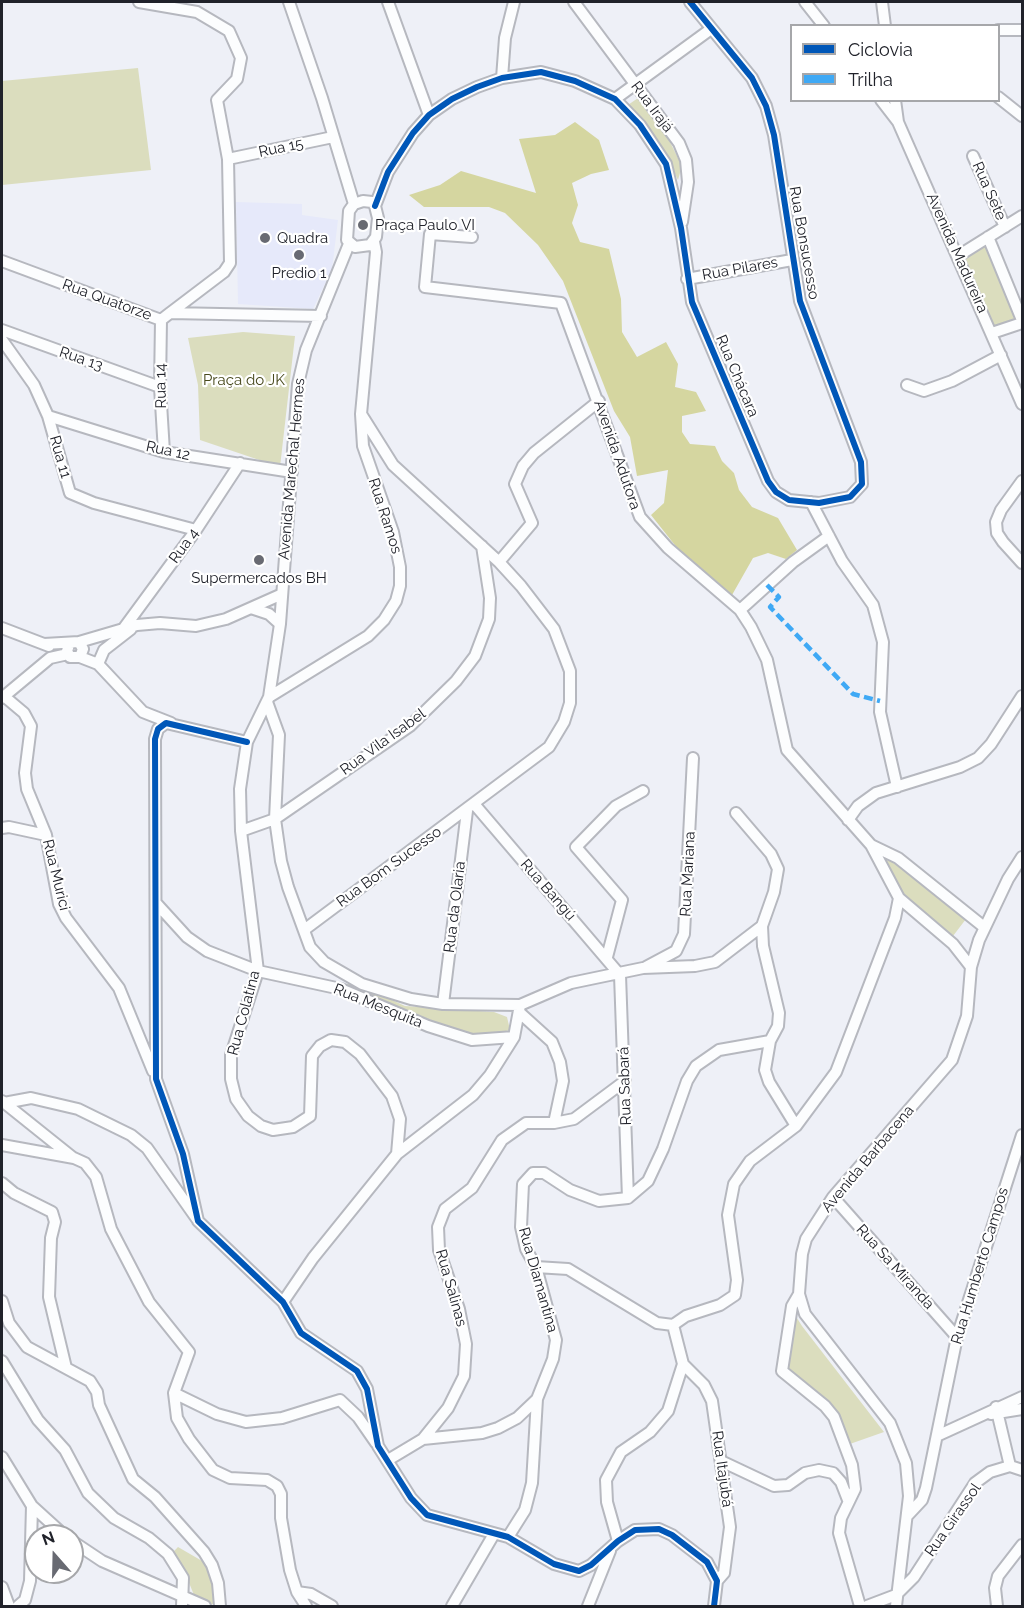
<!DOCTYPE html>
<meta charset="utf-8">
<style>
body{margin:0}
#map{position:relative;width:1024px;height:1608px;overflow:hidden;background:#eef0f7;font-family:Raleway,sans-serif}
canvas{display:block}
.frame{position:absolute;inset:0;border:3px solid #20222a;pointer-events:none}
.legend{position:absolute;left:790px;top:24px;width:210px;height:78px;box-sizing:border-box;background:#fff;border:2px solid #a6a7aa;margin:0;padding:8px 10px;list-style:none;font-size:18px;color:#20222a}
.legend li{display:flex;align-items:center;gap:12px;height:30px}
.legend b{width:30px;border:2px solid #a6a7aa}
.north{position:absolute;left:24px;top:1524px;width:60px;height:60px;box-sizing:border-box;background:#fff;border:2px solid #a6a7aa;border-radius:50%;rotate:340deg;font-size:16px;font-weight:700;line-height:24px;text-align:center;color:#20222a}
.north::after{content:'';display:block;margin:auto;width:21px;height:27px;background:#686a72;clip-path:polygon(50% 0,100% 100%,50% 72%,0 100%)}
</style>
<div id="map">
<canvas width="1024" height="1608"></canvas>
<div class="frame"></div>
<ul class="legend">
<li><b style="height:8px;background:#0057b8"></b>Ciclovia</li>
<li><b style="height:8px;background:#3fa9f5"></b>Trilha</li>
</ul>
<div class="north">N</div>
</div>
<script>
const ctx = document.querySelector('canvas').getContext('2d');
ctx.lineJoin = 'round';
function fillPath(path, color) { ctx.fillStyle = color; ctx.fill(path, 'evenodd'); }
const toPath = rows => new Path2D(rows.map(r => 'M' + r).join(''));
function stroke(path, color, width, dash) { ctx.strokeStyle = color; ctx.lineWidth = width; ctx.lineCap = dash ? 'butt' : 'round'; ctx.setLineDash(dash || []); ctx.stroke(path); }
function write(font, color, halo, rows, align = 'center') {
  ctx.font = font + ' Raleway,sans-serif'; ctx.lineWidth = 4.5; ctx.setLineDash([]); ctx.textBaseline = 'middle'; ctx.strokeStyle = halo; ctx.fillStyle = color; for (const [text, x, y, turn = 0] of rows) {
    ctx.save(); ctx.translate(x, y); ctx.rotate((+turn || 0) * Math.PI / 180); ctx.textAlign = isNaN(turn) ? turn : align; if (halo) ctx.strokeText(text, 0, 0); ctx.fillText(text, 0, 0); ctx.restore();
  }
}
fillPath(toPath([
 [236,202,302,204,302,215,338,220,332,269,313,309,238,304]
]), '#e6e9fa');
fillPath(toPath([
 [138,68,151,170,2,185,2,81],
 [641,96,660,122,682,166,678,180,659,142,625,107],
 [987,239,1021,320,993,330,961,255],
 [243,332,295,336,280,467,200,440,198,385,188,338],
 [883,860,891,861,966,919,953,936,902,897],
 [349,980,405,1006,494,1012,507,1017,510,1030,487,1036,457,1033,347,986],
 [795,1315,802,1326,884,1432,847,1445,838,1419,782,1366],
 [178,1547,209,1565,214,1582,216,1606,194,1595,181,1563,172,1553]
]), '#dbddbe');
fillPath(toPath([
 [575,122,599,140,609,170,591,174,572,183,578,205,572,223,580,242,609,249,621,299,622,332,637,357,666,342,678,364,675,387,696,392,706,411,682,416,682,432,690,444,715,446,722,461,734,473,739,490,752,507,778,518,797,550,786,559,768,553,753,558,732,595,678,549,651,515,664,503,668,470,637,476,630,437,614,411,563,281,538,245,505,213,489,207,424,207,409,195,440,185,461,171,536,193,519,139,555,135]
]), '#d5d6a0');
const minor = toPath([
 [139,2,197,12,229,31,241,58,237,79,217,100,228,159,230,263,224,272,170,313],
 [289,2,322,98,354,204],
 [388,2,429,115],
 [574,2,679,143,686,160,688,182,682,222],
 [805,2,824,26],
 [882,2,885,26],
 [998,30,1022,30],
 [502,78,505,38,514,2],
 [998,97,1022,116],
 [615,99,711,29],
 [881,100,898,122],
 [895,100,898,122,1022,404],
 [973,156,1005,227],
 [228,159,333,137],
 [363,201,372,202,375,206,378,218,376,237,370,245,355,247,347,240,349,211,354,204,363,201],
 [375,206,388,172,413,133,429,115,452,99,477,87,502,78,541,72,575,81,615,99,640,125,666,164,681,228,692,302,768,481,776,492,789,500,819,503,850,497,862,484,861,462,800,301,774,135,766,106,752,78,690,2],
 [472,237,430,234,425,287,561,303,640,517,668,548,740,610,751,627,767,660,787,750,871,845,899,898,953,944,971,967],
 [988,237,1022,320],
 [349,244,306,350,298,384,280,624,269,697,247,742,240,789,241,831,258,971,231,1055,231,1079,236,1099,248,1116,261,1126,273,1130,293,1127,310,1116,312,1056,320,1046,331,1040,345,1042,360,1054,392,1096,400,1119,397,1154],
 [958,256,1022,216],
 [2,261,161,320,170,313,321,316],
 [687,279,792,260],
 [161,320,160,387,164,452],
 [2,330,160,387],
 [992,333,1022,323],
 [2,340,34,385,48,416,70,493,94,503,196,530],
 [907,385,924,391,952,381,1001,355],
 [48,416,164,452,292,472],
 [1022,481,1001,510,996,522,997,533,1003,542,1022,563],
 [811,502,842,561,873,605,883,642,880,712,897,787],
 [499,562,532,523,515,484,523,466,534,453,599,401],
 [251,608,269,614,280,624],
 [740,610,793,562,829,536],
 [2,628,49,646],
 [124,628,196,530,240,463],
 [79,642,137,625,160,623,196,626,226,619,280,595],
 [44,644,79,642,83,649,80,657,70,657,67,651,69,645],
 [80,657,98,664,143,712,171,723],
 [98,664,104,650,131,629],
 [5,697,24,713,31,726,25,773,27,789,46,835,59,904,66,918,119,988,153,1071],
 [269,697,368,636,384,620,396,601,400,586,400,567,393,532,363,446,361,414,376,252,374,242],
 [2,698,50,658,68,654],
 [267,702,279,735,275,819,281,861,288,887,310,947,324,962,362,984,411,999,443,1004,520,1005,571,983,643,968,695,966,715,962,762,926],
 [247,742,166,723,158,729,155,739,156,1079,183,1154,198,1221,283,1302,301,1333,357,1371,367,1389,378,1446,411,1498,427,1515,508,1537,554,1564,579,1571,591,1565,618,1541,635,1530,659,1529,672,1535,707,1562,717,1581,714,1606],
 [475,805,620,975],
 [736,813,771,854,778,869,774,892,762,926,763,946,779,1013,778,1026,770,1041,765,1070,769,1082,796,1126],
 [848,820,858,806,876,793,960,767,978,758,991,744,1022,696],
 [2,828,9,827,46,835],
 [241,831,275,819,410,726,456,681,475,656,489,619,490,598,482,546],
 [871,845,898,858,984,927],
 [156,903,187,937,207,951,258,971,341,989,428,1026,472,1040,514,1037],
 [304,930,549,747,564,722,570,703,570,671,554,629,521,586,499,562,393,465,361,414],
 [607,957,622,900,576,847,616,806,643,791],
 [646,967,676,951,684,934,693,758],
 [620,975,628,1198],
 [443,1004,467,811],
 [520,1013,552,1042,560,1062,563,1081,554,1123],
 [2,1101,72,1157],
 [4,1103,31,1098,78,1109,131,1135,147,1148,197,1219],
 [2,1145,74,1158,85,1163,96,1177,111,1229,149,1302,189,1352,174,1393,177,1418,189,1439,213,1470,230,1478,267,1480,277,1486,281,1494,281,1518,290,1570,297,1592,306,1606],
 [2,1183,14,1193,52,1212,55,1222,51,1238,49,1297,66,1368],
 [833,1197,957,1337],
 [536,1267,568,1269,657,1323,673,1325,686,1316,720,1305,735,1295,737,1280,728,1215,734,1184,750,1161,796,1126,836,1072,895,918,899,898],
 [799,1294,792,1306,782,1371,825,1406,834,1417,852,1465,855,1489,841,1518,839,1533,860,1606],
 [2,1301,9,1323,27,1347,90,1381,97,1392,99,1405,133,1479,155,1497,204,1552,212,1565,218,1583,220,1606],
 [283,1302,313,1258,397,1154,473,1095,490,1075,514,1037,520,1005],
 [2,1361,38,1420,65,1450,88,1493,114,1518,149,1538,168,1554,183,1578,182,1606],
 [683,1364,704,1385,712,1401,730,1527,724,1573,717,1581],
 [174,1393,217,1414,246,1422,282,1418,340,1400,358,1417,376,1443],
 [996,1407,1010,1466],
 [991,1414,1022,1409],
 [939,1435,1022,1397],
 [423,1439,482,1433,498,1428,517,1418,537,1399],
 [2,1457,32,1506,65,1536],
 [388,1460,423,1439,448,1408,464,1376,466,1344,459,1309,439,1250,438,1227,445,1209,472,1188,502,1140,526,1123,554,1123,574,1119,625,1081],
 [721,1461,774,1486,788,1485,805,1473,819,1470,833,1473,841,1482,848,1500],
 [907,1516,922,1500,926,1488,957,1337,1022,1135],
 [508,1537,525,1510,532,1483,537,1399,553,1359,556,1340,536,1267,526,1249,521,1227,523,1184,533,1173,544,1173,570,1190,599,1201,628,1198,648,1181,663,1149,687,1081,696,1066,719,1050,770,1041],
 [72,1541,102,1561,205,1606],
 [618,1541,607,1502,606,1480,621,1452,650,1432,668,1411,683,1364,673,1325],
 [2,1587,9,1606],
 [297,1592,311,1594,332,1606],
 [18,1606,25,1600,30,1581,32,1506],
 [452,1606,494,1534],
 [588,1606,610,1551],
 [867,1606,896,1595,914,1577,975,1483,990,1472,1010,1466,1022,1470],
 [896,1606,909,1496,906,1463,890,1423,805,1314,799,1294,802,1254,806,1239,833,1197,952,1060,967,1016,971,967,979,940,1008,879,1022,857],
 [997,1606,995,1588,998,1576,1022,1545]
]);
stroke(minor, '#b6b8bf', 14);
stroke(minor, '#fcfdfe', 10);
stroke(toPath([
 [767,585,779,597,770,607,853,694,880,701]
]), '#3fa9f5', 4.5, [9, 4.5]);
stroke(toPath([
 [375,206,388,172,413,133,429,115,452,99,477,87,502,78,541,72,575,81,615,99,640,125,666,164,681,228,692,302,768,481,776,492,789,500,819,503,850,497,862,484,861,462,800,301,774,135,766,106,752,78,690,2],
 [247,742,166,723,158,729,155,739,156,1079,183,1154,198,1221,283,1302,301,1333,357,1371,367,1389,378,1446,411,1498,427,1515,508,1537,554,1564,579,1571,591,1565,618,1541,635,1530,659,1529,672,1535,707,1562,717,1581,714,1606]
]), '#0057b8', 6);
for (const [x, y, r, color] of [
 [363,225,6,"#686a72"],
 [265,238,6,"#686a72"],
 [299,255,6,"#686a72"],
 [259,560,6,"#686a72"]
]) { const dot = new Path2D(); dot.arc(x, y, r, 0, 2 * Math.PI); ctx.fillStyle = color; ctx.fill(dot); stroke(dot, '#fff', 2); }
write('15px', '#20222a', '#fff', [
 ["Rua Irajá",652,107,53],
 ["Rua 15",281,148,-12],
 ["Rua Sete",989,191,66],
 ["Rua Bonsucesso",804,243,80],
 ["Avenida Madureira",957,253,66],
 ["Rua Pilares",740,269,-10],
 ["Rua Quatorze",107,300,20],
 ["Rua 13",81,359,19],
 ["Rua Chácara",737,376,67],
 ["Rua 14",161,386,-91],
 ["Rua 12",168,451,12],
 ["Avenida Adutora",617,455,71],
 ["Rua 11",60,457,74],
 ["Avenida Marechal Hermes",292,469,-85],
 ["Rua Ramos",385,516,72],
 ["Rua 4",184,546,-54],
 ["Rua Vila Isabel",383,742,-36],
 ["Rua Bom Sucesso",389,867,-36],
 ["Rua Mariana",688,874,-87],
 ["Rua Murici",56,875,76],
 ["Rua Bangú",548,890,49],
 ["Rua da Olaria",455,907,-83],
 ["Rua Mesquita",378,1006,22],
 ["Rua Colatina",244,1013,-75],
 ["Rua Sabará",625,1086,-92],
 ["Avenida Barbacena",868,1159,-50],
 ["Rua Humberto Campos",980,1266,-73],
 ["Rua Sa Miranda",895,1267,48],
 ["Rua Diamantina",538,1280,74],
 ["Rua Salinas",451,1288,74],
 ["Rua Itajubá",722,1469,82],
 ["Rua Girassol",953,1520,-55]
]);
write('15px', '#20222a', '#fff', [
 ["Praça Paulo VI",375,225],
 ["Quadra",277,238],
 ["Predio 1",299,273,"center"],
 ["Supermercados BH",259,578,"center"]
], 'left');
write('15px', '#48491d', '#fff', [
 ["Praça do JK",244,380]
]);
</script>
